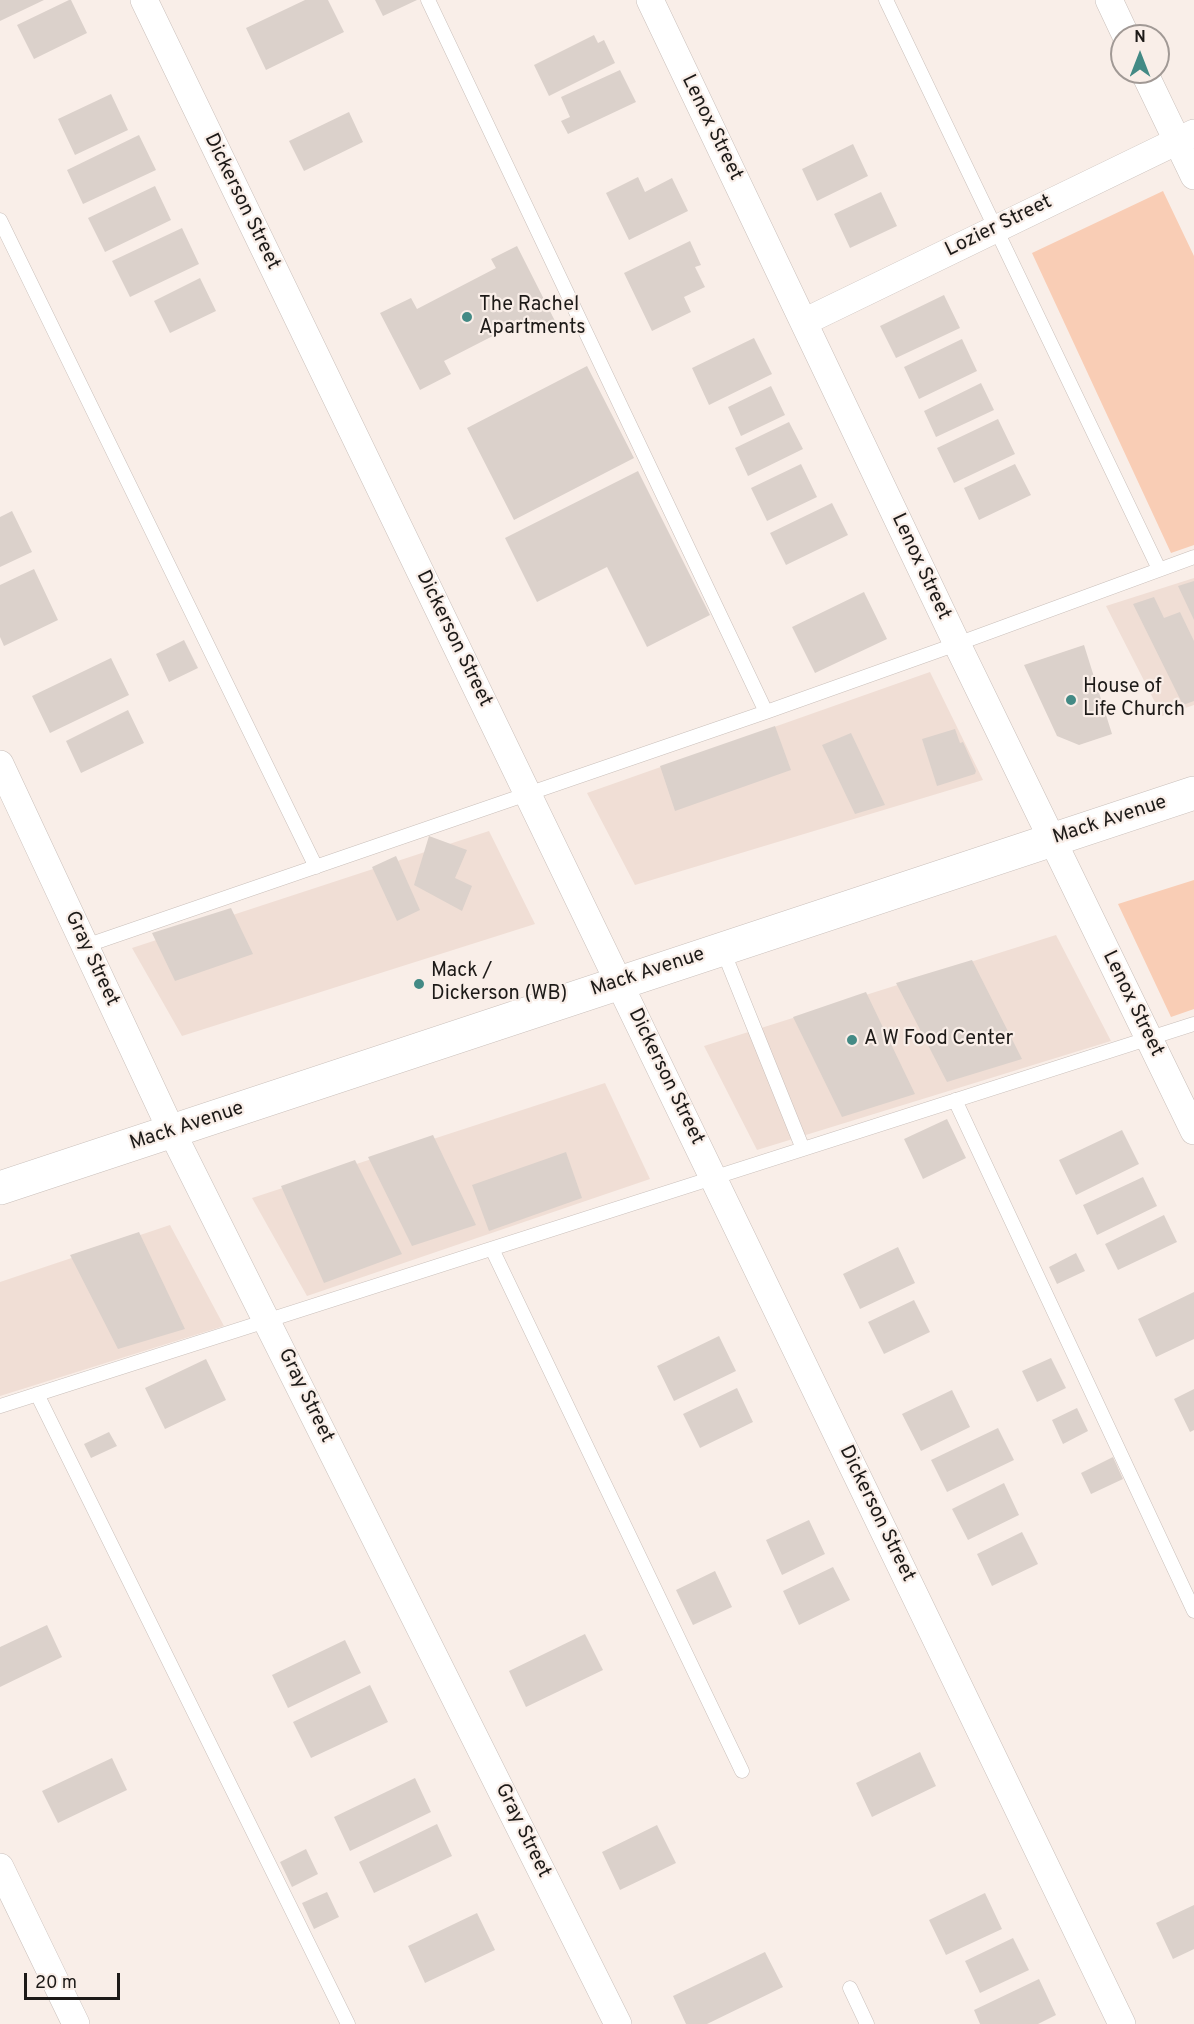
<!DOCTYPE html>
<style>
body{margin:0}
#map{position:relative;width:1194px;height:2024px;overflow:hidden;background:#f9eee8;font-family:Overpass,sans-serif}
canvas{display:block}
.north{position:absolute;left:1110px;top:24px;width:60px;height:60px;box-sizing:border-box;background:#f9eee8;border:2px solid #a19995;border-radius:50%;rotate:0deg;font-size:16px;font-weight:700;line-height:24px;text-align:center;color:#1d1a18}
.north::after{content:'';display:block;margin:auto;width:21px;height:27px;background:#438a85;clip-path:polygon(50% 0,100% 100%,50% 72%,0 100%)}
.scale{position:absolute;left:24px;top:1973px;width:96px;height:27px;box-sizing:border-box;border:3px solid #1d1a18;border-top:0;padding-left:8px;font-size:18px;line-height:21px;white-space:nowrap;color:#1d1a18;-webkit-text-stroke:4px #f9eee8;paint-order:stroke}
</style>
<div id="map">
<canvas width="1194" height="2024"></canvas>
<div class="north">N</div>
<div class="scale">20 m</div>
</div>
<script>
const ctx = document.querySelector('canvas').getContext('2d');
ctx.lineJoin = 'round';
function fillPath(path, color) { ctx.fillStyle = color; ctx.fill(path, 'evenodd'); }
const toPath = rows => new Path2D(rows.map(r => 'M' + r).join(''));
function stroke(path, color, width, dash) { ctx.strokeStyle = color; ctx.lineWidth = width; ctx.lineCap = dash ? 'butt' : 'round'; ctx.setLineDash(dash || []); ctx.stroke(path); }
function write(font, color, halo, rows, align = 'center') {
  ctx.font = font + ' Overpass,sans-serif'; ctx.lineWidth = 4.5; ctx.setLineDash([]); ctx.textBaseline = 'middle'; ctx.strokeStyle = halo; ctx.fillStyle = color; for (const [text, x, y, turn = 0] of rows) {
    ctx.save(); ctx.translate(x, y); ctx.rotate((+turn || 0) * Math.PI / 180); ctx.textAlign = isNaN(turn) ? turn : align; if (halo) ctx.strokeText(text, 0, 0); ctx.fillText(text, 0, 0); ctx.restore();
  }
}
fillPath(toPath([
 [1194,578,1194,705,1162,716,1106,606],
 [930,672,983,780,635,885,587,793],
 [489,831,535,924,182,1036,132,948],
 [1056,935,1111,1041,757,1150,704,1046],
 [605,1083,650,1179,307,1296,252,1198],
 [170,1225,224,1326,0,1396,0,1282]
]), '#f0ded5');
fillPath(toPath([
 [1163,191,1194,256,1194,545,1171,553,1032,253],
 [1194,880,1194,1009,1171,1017,1118,904]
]), '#f9cdb5');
fillPath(toPath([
 [0,0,44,0,0,21],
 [69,0,71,0,87,33,34,59,17,25],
 [305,0,328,0,344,32,266,70,246,28],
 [375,0,417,0,383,16],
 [594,35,598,43,604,40,615,63,549,96,534,65],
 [620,70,636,102,568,134,561,121,570,117,561,97],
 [111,94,128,130,75,155,58,119],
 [349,112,363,142,304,171,289,141],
 [139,135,156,170,83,204,67,170],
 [853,144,868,176,817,201,802,169],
 [638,177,645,192,672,178,688,211,629,240,606,193],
 [155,186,171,220,105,252,88,218],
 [881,192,897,226,850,248,834,214],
 [182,228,199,264,130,297,112,261],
 [690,241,701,265,695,267,705,287,684,297,691,312,652,331,624,273],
 [517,246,555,321,530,333,524,320,444,361,451,374,420,390,380,313,411,298,417,309,496,268,491,259],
 [200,278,216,311,170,333,154,301],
 [944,295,960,328,896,358,880,326],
 [754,338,772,374,709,405,692,368],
 [962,339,977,371,919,399,904,367],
 [587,366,634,458,514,520,467,428],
 [981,383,994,410,936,437,924,411],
 [771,386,785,415,741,436,728,407],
 [998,419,1015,454,954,483,937,448],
 [789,422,803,449,748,476,735,448],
 [801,464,817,497,767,521,751,488],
 [1015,464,1031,495,979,520,964,488],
 [638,471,710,615,647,647,607,567,537,602,505,538],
 [832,503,848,535,786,565,770,533],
 [12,511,32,552,0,567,0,517],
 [34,569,58,620,4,646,0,637,0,585],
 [1194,581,1194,620,1178,586],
 [864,592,887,639,815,673,792,627],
 [1154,597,1164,618,1180,612,1194,641,1194,701,1183,705,1133,604],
 [184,640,198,668,169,682,156,654],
 [1084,645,1112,734,1079,745,1057,736,1024,665],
 [111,658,129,695,50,733,32,696],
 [128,710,144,743,81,773,66,741],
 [775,726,791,770,675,811,660,766],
 [955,729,960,743,963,742,976,771,975,774,937,786,922,739],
 [851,733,885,805,855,814,822,745],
 [429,836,467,850,455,878,472,886,462,911,414,885],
 [396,856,420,910,397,921,372,867],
 [231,908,253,954,175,981,152,933],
 [972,960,1022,1059,947,1082,896,983],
 [866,992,915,1094,842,1117,793,1017],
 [947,1119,966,1158,923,1179,904,1139],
 [1122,1130,1139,1164,1076,1195,1059,1160],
 [433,1135,476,1225,412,1246,368,1157],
 [566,1152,582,1198,489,1231,472,1185],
 [355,1160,402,1254,324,1283,281,1186],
 [1143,1177,1157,1206,1097,1235,1083,1205],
 [1164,1215,1177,1242,1118,1270,1105,1244],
 [139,1232,185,1329,118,1349,70,1255],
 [898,1247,915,1283,860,1309,843,1274],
 [1076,1253,1085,1271,1057,1284,1049,1267],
 [1194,1292,1194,1339,1156,1357,1138,1319],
 [914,1300,930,1332,884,1354,868,1322],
 [719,1336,736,1371,674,1401,657,1366],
 [1051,1358,1066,1388,1037,1402,1022,1371],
 [206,1359,226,1400,165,1429,145,1388],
 [737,1388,753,1422,700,1448,683,1414],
 [1194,1389,1194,1430,1190,1432,1174,1399],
 [952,1390,970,1427,921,1451,902,1414],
 [1077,1408,1088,1431,1063,1444,1052,1420],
 [998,1428,1014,1460,947,1492,931,1460],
 [109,1432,117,1446,91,1458,84,1444],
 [1113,1457,1123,1479,1091,1494,1081,1473],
 [1004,1483,1019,1515,968,1540,952,1509],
 [809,1520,825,1554,782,1575,766,1540],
 [1022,1532,1038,1564,992,1586,977,1554],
 [833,1567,850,1600,799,1625,783,1591],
 [715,1571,732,1607,693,1625,676,1590],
 [47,1625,62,1657,0,1687,0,1647],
 [585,1634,603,1670,526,1707,509,1671],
 [345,1640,361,1673,288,1708,272,1675],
 [370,1685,388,1722,311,1758,293,1722],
 [920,1752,936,1786,872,1817,856,1783],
 [112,1758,127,1790,58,1823,42,1791],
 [415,1778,431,1812,350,1851,334,1817],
 [437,1824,452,1856,374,1893,359,1862],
 [657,1825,676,1863,620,1890,602,1852],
 [306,1849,318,1874,292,1887,280,1862],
 [327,1892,339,1917,314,1929,302,1903],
 [985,1893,1002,1929,946,1955,929,1920],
 [1194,1905,1194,1949,1173,1959,1156,1923],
 [477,1913,495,1950,425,1983,408,1946],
 [1013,1938,1029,1970,980,1993,965,1961],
 [765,1952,783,1987,707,2024,686,2024,673,1996],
 [1039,1979,1056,2015,1038,2024,980,2024,974,2010]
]), '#dbd1cb');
const lane = toPath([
 [428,0,766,712],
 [886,0,1159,569],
 [0,220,316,867],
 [85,946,766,712,957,644,1194,557],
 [722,948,803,1149],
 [955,1100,1194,1611],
 [492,1249,742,1771],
 [37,1394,348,2024],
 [0,1406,1194,1024],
 [850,1988,867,2024]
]);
const street = toPath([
 [144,0,1122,2024],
 [650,0,957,644,1194,1131],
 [1109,0,1126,36],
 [1144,72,1194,176],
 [804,322,1194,133],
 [0,764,172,1132,618,2024],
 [0,1867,76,2024]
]);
const secondary = toPath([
 [0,1188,1194,793]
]);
stroke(lane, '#c9bfba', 15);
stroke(street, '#c9bfba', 28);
stroke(secondary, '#c9bfba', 34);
stroke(lane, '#fff', 14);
stroke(street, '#fff', 27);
stroke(secondary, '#fff', 33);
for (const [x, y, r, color] of [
 [467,317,6,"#438a85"],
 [1071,700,6,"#438a85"],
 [419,984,6,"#438a85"],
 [852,1040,6,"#438a85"]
]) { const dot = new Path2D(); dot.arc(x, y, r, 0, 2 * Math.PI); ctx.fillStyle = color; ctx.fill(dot); stroke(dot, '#f9eee8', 2); }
write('20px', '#1d1a18', '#f9eee8', [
 ["Lenox Street",711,128,64],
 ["Dickerson Street",241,202,64],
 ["Lozier Street",999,227,-26],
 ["Lenox Street",920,567,65],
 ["Dickerson Street",453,639,64],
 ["Mack Avenue",1110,821,-18],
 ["Gray Street",91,959,65],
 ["Mack Avenue",648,973,-18],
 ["Lenox Street",1132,1004,64],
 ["Dickerson Street",665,1077,64],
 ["Mack Avenue",187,1127,-18],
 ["Gray Street",305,1396,64],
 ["Dickerson Street",876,1514,64],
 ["Gray Street",522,1831,64]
]);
write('20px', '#1d1a18', '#f9eee8', [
 ["The Rachel",479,306],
 ["Apartments",479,329],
 ["House of",1083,688],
 ["Life Church",1083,711],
 ["Mack /",431,972],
 ["Dickerson (WB)",431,995],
 ["A W Food Center",864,1040]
], 'left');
</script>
